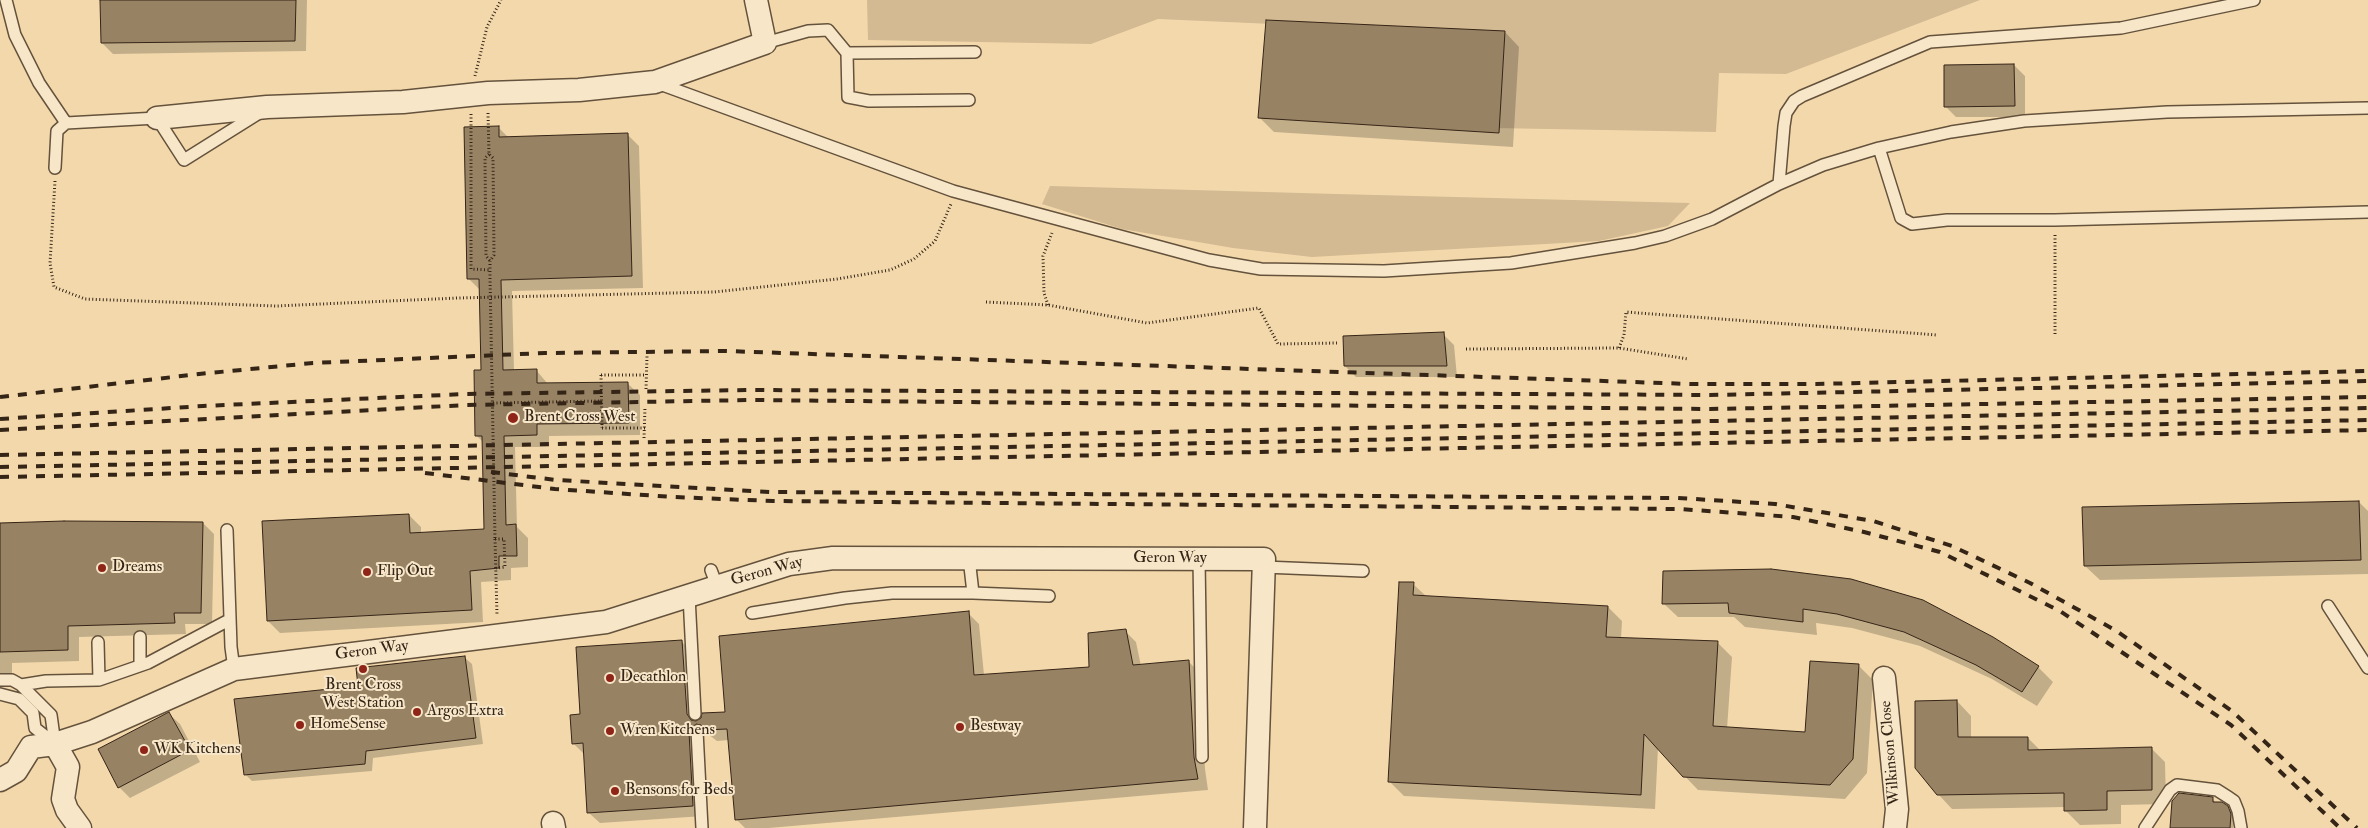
<!DOCTYPE html>
<style>
body{margin:0}
canvas{display:block;background:#f3d8ab}
</style>
<canvas width="2368" height="828"></canvas>
<script>
const ctx = document.querySelector('canvas').getContext('2d');
ctx.lineJoin = 'round';
function fillPath(path, color) { ctx.fillStyle = color; ctx.fill(path, 'evenodd'); }
const toPath = rows => new Path2D(rows.map(r => 'M' + r).join(''));
function stroke(path, color, width, dash) { ctx.strokeStyle = color; ctx.lineWidth = width; ctx.lineCap = dash ? 'butt' : 'round'; ctx.setLineDash(dash || []); ctx.stroke(path); }
function write(font, color, halo, rows, align = 'center') {
  ctx.font = font + ' "IM FELL Double Pica",serif'; ctx.lineWidth = 4; ctx.setLineDash([]); ctx.textBaseline = 'middle'; ctx.strokeStyle = halo; ctx.fillStyle = color; for (const [text, x, y, turn = 0] of rows) {
    ctx.save(); ctx.translate(x, y); ctx.rotate((+turn || 0) * Math.PI / 180); ctx.textAlign = isNaN(turn) ? turn : align; if (halo) ctx.strokeText(text, 0, 0); ctx.fillText(text, 0, 0); ctx.restore();
  }
}
fillPath(toPath([
 [867,0,1980,0,1786,74,1719,73,1716,132,1493,128,1502,34,1158,19,1091,44,868,40],
 [1050,186,1337,194,1690,203,1668,226,1599,241,1312,257,1233,248,1122,229,1042,204]
]), '#d3ba92');
fillPath(toPath([
 [101,0,307,0,306,51,113,54,102,43],
 [1505,32,1519,47,1513,147,1274,132,1259,117],
 [2014,65,2025,76,2025,117,1956,117,1945,106],
 [498,127,509,138,627,134,639,146,643,288,512,291,514,371,536,370,548,384,627,383,640,395,640,435,549,436,549,447,515,447,517,527,528,538,528,567,511,568,511,580,481,582,483,622,280,633,268,621,409,515,421,527,421,533,485,530,484,443,477,436,482,371,480,290,468,278],
 [1443,334,1454,345,1457,377,1356,377,1345,366],
 [2359,502,2368,511,2368,574,2100,580,2085,566],
 [203,523,214,534,212,624,185,624,186,634,79,637,79,661,12,663,12,678,0,678,0,524],
 [1664,573,1993,639,2038,667,2053,682,2037,706,1992,679,1920,646,1852,628,1816,623,1817,635,1745,627,1734,617,1678,617,1663,603],
 [1413,584,1427,597,1608,607,1622,621,1621,639,1718,643,1732,657,1727,729,1806,733,1859,666,1873,680,1867,773,1845,799,1698,790,1658,748,1655,809,1404,796,1389,781],
 [968,613,979,624,984,675,1090,668,1125,631,1136,642,1141,666,1188,661,1199,672,1205,769,1208,790,769,828,745,828,736,819,729,740,717,741,708,734,701,738,704,816,600,823,589,813,584,754,573,743,581,715,682,642,693,653,697,722,727,713],
 [464,657,472,664,483,744,373,758,372,771,252,781,245,774,359,687],
 [1957,701,1971,716,1971,739,2028,738,2041,751,2151,748,2165,762,2166,804,2121,805,2121,824,2080,825,2065,810,2065,807,1952,809,1938,794],
 [169,714,180,724,200,762,130,798,119,787],
 [2212,798,2216,803,2227,807,2231,811,2234,818,2233,828,2172,828]
]), '#0003');
const building = toPath([
 [100,0,296,0,295,41,101,43,100,0],
 [1266,20,1505,31,1499,133,1258,118,1266,20],
 [2014,64,2015,106,1944,107,1944,65,2014,64],
 [499,126,499,137,628,133,632,276,501,280,503,370,537,369,537,383,628,382,629,423,537,424,537,435,504,436,506,525,516,524,517,556,499,556,499,568,470,571,472,610,267,621,262,521,409,514,410,533,484,529,482,436,475,436,474,370,481,370,479,279,467,279,464,127,499,126],
 [1444,332,1447,366,1344,366,1343,336,1444,332],
 [2359,501,2361,560,2084,566,2082,507,2359,501],
 [64,521,203,522,201,613,174,613,175,623,68,626,68,650,0,652,0,523,64,521],
 [1771,569,1851,579,1923,600,1993,637,2039,666,2022,692,1976,665,1904,632,1837,614,1803,609,1803,622,1729,613,1728,603,1662,604,1663,571,1771,569],
 [1399,582,1414,582,1413,595,1608,606,1606,637,1718,641,1713,726,1805,732,1810,661,1859,664,1853,759,1830,785,1683,777,1644,734,1641,795,1388,782,1399,582],
 [969,611,974,675,1089,667,1088,633,1126,629,1133,665,1189,660,1194,757,1198,779,735,820,727,729,704,730,701,725,696,724,689,732,693,806,587,813,583,743,572,744,570,715,580,714,576,647,682,640,687,714,691,720,696,721,701,718,702,713,725,712,719,636,969,611],
 [465,656,476,738,366,751,365,764,244,775,234,699,358,686,356,668,465,656],
 [1957,700,1958,737,2028,737,2028,750,2152,747,2152,790,2107,791,2107,810,2064,811,2064,793,1937,795,1915,768,1915,701,1957,700],
 [169,712,190,750,118,788,98,749,169,712],
 [2179,793,2213,797,2213,802,2222,802,2228,806,2231,814,2230,828,2170,828,2172,801,2179,793]
]);
fillPath(building, '#988264');
stroke(building, '#352517', 1);
const lane = toPath([
 [6,0,15,35,39,83,66,123,157,118,184,160,259,113],
 [765,43,808,31,828,30,847,53,975,52],
 [847,53,848,97,869,101,969,100],
 [657,83,953,191,1209,260,1261,269,1384,271,1511,263,1635,243,1665,236,1712,219,1779,184,1823,165,1879,148,1951,132,2024,121,2167,112,2368,108],
 [1879,148,1901,218,1912,224,1947,220,2055,220,2368,212],
 [55,168,57,131,66,123],
 [1779,184,1784,126,1786,113,1794,101,1802,96,1930,42,2121,28,2254,0],
 [227,530,231,647,234,669],
 [1199,559,1202,757],
 [1264,567,1363,571],
 [711,570,717,586],
 [973,593,1049,596],
 [689,596,695,714],
 [2328,606,2368,668],
 [752,613,845,598,892,593,973,593,969,558],
 [140,637,140,665],
 [0,680,12,680,21,685,51,715,55,744],
 [99,680,148,663,229,620],
 [21,685,46,681,99,680,98,642],
 [0,694,19,699,33,713,35,728,54,743],
 [697,731,702,828],
 [2145,828,2170,790,2177,785,2217,790,2228,797,2234,801,2238,811,2241,828]
]);
const street = toPath([
 [157,118,267,107,403,102,488,93,579,90,655,82,765,43,756,0],
 [1884,678,1897,809,1895,828],
 [55,744,68,767,63,799,67,810,80,828],
 [0,780,16,771,31,747,55,744,92,732,234,669,606,622,789,564,833,558,1264,559,1255,828],
 [553,823,554,828]
]);
stroke(lane, '#64523c', 14);
stroke(street, '#64523c', 25);
stroke(toPath([
 [475,76,487,27,501,0],
 [488,113,489,154,493,158,494,255,490,261,490,278],
 [471,114,471,269,490,270],
 [489,154,485,158,486,256,490,261],
 [55,181,50,263,54,287,85,299,276,306,458,298,714,292,837,279,890,270,914,259,935,241,951,204],
 [2055,235,2055,334],
 [986,302,1048,305,1147,323,1259,308,1278,344,1337,343],
 [1048,305,1044,293,1043,256,1052,233],
 [1619,348,1624,335,1626,312,1937,335],
 [1466,349,1619,348,1688,359],
 [601,375,646,375],
 [646,389,647,356],
 [493,403,601,401],
 [602,428,645,428],
 [644,438,645,407],
 [495,539,497,615],
 [495,539,504,539,505,567,496,568]
]), '#352517', 3, [1, 2.5]);
stroke(lane, '#f7e6c8', 11);
stroke(street, '#f7e6c8', 22);
stroke(toPath([
 [0,397,199,374,313,363,545,353,725,351,1691,384,1816,384,2368,371],
 [0,419,203,406,465,394,751,390,1710,395,2368,381],
 [0,430,466,405,751,400,1710,409,2368,397],
 [0,455,2368,408],
 [0,467,2368,420],
 [491,472,556,480,770,492,1678,498,1775,504,1873,521,1952,546,2030,583,2115,630,2232,711,2357,828],
 [425,473,555,489,673,497,773,501,1679,509,1793,517,1864,532,1940,552,2060,611,2231,725,2340,828],
 [0,477,2368,430]
]), '#352517', 4, [9, 9]);
stroke(toPath([
 [490,278,495,539],
 [601,375,602,428]
]), '#352517', 3, [1, 2.5]);
for (const [x, y, r, color] of [
 [513,418,6,"#8f2418"],
 [102,568,5,"#8f2418"],
 [367,572,5,"#8f2418"],
 [363,669,5,"#8f2418"],
 [610,678,5,"#8f2418"],
 [417,712,5,"#8f2418"],
 [300,725,5,"#8f2418"],
 [960,727,5,"#8f2418"],
 [610,731,5,"#8f2418"],
 [144,750,5,"#8f2418"],
 [615,791,5,"#8f2418"]
]) { const dot = new Path2D(); dot.arc(x, y, r, 0, 2 * Math.PI); ctx.fillStyle = color; ctx.fill(dot); stroke(dot, '#f7e6c8', 2); }
write('16px', '#352517', '#f7e6c8', [
 ["Brent Cross West",524,418],
 ["Dreams",112,568],
 ["Flip Out",377,572],
 ["Decathlon",620,678],
 ["Brent Cross",363,686,"center"],
 ["West Station",363,704,"center"],
 ["Argos Extra",427,712],
 ["HomeSense",310,725],
 ["Bestway",970,727],
 ["Wren Kitchens",620,731],
 ["WK Kitchens",154,750],
 ["Bensons for Beds",625,791]
], 'left');
write('16px', '#352517', '#f7e6c8', [
 ["Geron Way",1170,559],
 ["Geron Way",767,572,-15],
 ["Geron Way",372,651,-7],
 ["Wilkinson Close",1891,753,-95]
]);
</script>
